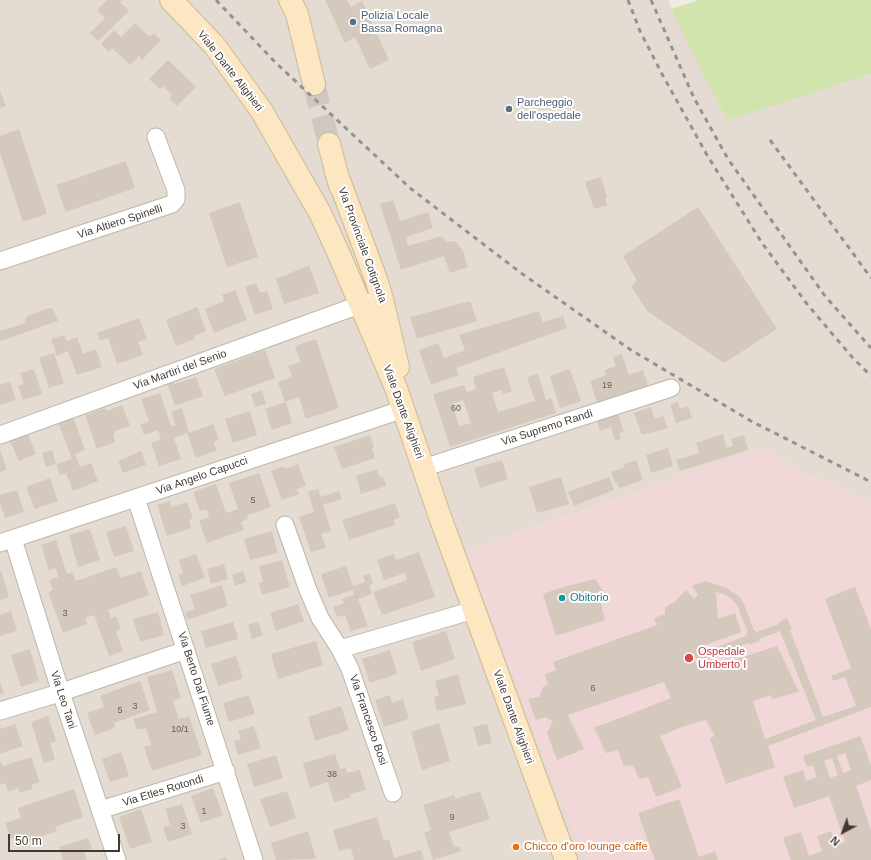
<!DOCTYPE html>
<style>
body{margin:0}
#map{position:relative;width:871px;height:860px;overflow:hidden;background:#f1ebe3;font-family:Arial,sans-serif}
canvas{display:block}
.north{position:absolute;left:823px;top:812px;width:40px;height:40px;-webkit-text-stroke:3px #fff;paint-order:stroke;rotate:221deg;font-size:11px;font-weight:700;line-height:16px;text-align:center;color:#423b34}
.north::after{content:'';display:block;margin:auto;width:14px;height:18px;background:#423b34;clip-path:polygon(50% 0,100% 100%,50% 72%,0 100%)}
.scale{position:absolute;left:8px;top:834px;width:112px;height:18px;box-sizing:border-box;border:2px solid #423b34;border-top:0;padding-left:5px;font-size:12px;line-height:14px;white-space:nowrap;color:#423b34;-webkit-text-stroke:3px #fff;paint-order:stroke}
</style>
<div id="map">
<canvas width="871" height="860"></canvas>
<div class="north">N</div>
<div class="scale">50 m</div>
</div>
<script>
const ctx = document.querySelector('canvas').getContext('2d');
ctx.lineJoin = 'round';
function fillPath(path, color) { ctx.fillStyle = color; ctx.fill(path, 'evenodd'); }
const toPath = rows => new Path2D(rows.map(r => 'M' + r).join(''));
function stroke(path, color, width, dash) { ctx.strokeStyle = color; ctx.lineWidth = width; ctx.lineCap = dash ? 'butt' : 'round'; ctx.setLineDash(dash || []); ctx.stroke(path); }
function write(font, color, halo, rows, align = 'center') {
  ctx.font = font + ' Arial,sans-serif'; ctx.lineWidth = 4; ctx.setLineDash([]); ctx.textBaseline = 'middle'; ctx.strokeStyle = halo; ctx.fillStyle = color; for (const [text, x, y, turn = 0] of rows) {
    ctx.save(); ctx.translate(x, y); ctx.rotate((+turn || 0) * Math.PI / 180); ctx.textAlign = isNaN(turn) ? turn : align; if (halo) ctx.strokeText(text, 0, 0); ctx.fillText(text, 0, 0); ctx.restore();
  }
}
fillPath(toPath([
 [0,0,668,0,727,121,871,74,871,860,0,860]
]), '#e4dcd2');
fillPath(toPath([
 [761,448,800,470,871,503,871,860,585,860,547,766,466,550]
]), '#f1d7d7');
fillPath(toPath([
 [699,0,871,0,871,74,727,121,671,9]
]), '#d1e4ad');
fillPath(toPath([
 [107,0,122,0,120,2,129,11,98,41,90,33,105,18,97,10],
 [325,0,347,0,351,7,362,1,389,60,370,69,355,37,345,43],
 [135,23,149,37,154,33,161,40,142,60,139,56,130,65,112,48,109,52,101,44,114,30,121,37],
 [168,60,196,87,177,106,169,98,172,95,163,86,160,89,149,79],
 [0,91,6,106,0,108],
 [19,129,47,214,23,222,0,153,0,136],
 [126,161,135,188,66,212,56,185],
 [601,177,607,197,605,198,607,205,594,209,585,182],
 [393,200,400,221,428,212,433,228,406,237,408,246,442,236,446,242,455,241,463,251,468,267,450,273,444,256,401,270,380,204],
 [240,202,258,257,227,267,209,213],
 [698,207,777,329,724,363,647,311,631,286,637,281,623,256],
 [309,265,319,293,284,304,276,279],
 [256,283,260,293,267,291,273,309,255,315,245,287],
 [235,290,247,320,214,333,205,309,224,301,222,295],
 [470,301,477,321,417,339,410,317],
 [197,307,206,331,194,336,195,339,176,346,166,320],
 [49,308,53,309,58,321,0,341,0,331,26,323,25,320,28,316],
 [539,311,543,322,563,316,567,328,456,368,459,375,431,385,419,350,438,343,444,358,465,350,459,335],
 [139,318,147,339,138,342,143,355,117,364,108,338,100,341,97,333],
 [64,335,67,341,77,337,83,354,96,349,102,367,77,375,68,351,57,356,51,339],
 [316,339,339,408,306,419,299,397,285,402,278,382,292,377,288,366,300,362,295,346],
 [265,350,275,378,225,396,214,369],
 [54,353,64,383,49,388,39,358],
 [622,354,629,375,643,370,648,386,597,402,590,381,606,375,604,370,616,366,613,357],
 [504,367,512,391,503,394,502,390,492,393,498,412,535,401,527,377,538,374,546,400,551,398,556,413,450,447,433,394,464,385,467,392,476,389,473,377],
 [463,400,471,423,459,426,452,404],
 [34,369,42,394,23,400,18,386,24,384,20,373],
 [570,369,581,401,560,408,550,376],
 [196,377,203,396,175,406,167,383,173,381,174,384],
 [10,382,16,400,0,405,0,385],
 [262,390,266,404,255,407,251,394],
 [160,393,171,426,176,425,171,412,182,408,189,433,213,424,219,440,213,442,217,450,196,458,187,433,174,438,181,459,159,466,151,443,161,439,158,430,144,435,140,425,149,421,141,399],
 [286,402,292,423,272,430,265,409],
 [678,402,680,409,688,406,692,418,676,423,670,404],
 [122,405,130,426,114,431,115,434,113,435,115,442,97,449,85,415,105,408,107,411],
 [651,407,655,419,663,416,668,428,642,435,634,413],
 [250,411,257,435,233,443,225,419],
 [617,411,624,432,619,433,621,439,615,441,611,427,600,431,596,417],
 [73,417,85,450,75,454,80,467,91,463,98,481,73,491,66,473,60,475,56,464,72,459,58,422],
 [28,434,36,454,19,461,10,441],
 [723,434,727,448,733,446,731,439,744,435,748,450,680,471,676,460,699,453,696,443],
 [370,435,374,447,372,448,375,458,342,469,334,447],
 [668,448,673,466,651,473,646,455],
 [0,450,7,470,0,472],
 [52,450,56,464,46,467,42,453],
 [141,451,146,465,123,473,118,461],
 [502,460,508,479,480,488,474,468],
 [636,460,643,480,619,488,617,482,615,483,611,472,625,467,624,464],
 [298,464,306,486,297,489,299,494,282,500,271,471,284,466,285,469],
 [377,469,379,477,383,476,386,486,361,494,356,476],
 [259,473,271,507,246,516,248,519,241,522,244,530,207,543,199,521,209,517,207,509,200,511,193,492,216,484,226,513,238,509,229,483],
 [561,477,569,504,537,513,529,487],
 [609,477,614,490,574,506,568,492],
 [50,478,58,501,35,509,26,487],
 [318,489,321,497,339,491,342,499,323,505,331,531,321,534,326,548,311,552,299,517,314,512,308,492],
 [17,490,24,512,5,518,0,502,0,495],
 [170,501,171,507,187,502,193,519,189,520,191,528,167,536,157,505],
 [395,503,400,517,393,520,395,525,349,540,342,520],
 [126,526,134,551,114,557,106,532],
 [90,529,100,560,78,567,69,535],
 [272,531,278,553,250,560,244,539],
 [56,540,67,574,72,572,76,581,116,567,121,578,141,571,149,595,108,610,111,618,116,616,121,629,116,631,123,651,109,656,94,615,85,618,87,624,63,633,48,592,53,590,49,580,58,577,56,568,49,570,41,545],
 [419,552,435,597,382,615,373,592,407,580,405,573,384,580,377,560,394,554,396,560],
 [196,554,205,578,182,586,178,575,183,573,179,560],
 [282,560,290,587,262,595,259,583,263,582,259,566],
 [224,564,228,579,211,584,207,569],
 [346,566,353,586,365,582,363,576,370,574,373,584,369,585,372,594,358,599,368,626,351,631,345,615,337,617,333,607,344,603,342,599,354,595,353,590,329,598,321,574],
 [1,571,9,597,0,600,0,572],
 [243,571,247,582,235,586,232,575],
 [595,579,603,591,598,592,605,620,556,636,543,594,560,588],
 [706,581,726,588,740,597,743,602,754,630,757,632,779,624,779,622,787,618,792,628,790,630,823,717,856,706,845,677,833,681,831,676,851,668,825,599,855,587,871,629,871,707,768,746,775,767,726,784,710,738,715,736,706,720,687,725,660,736,682,787,656,797,648,777,639,779,633,765,624,766,618,750,606,753,594,727,605,724,671,698,664,682,568,715,584,749,557,760,547,733,553,721,546,717,536,720,528,699,539,697,543,687,548,685,545,674,556,670,553,662,657,625,654,618,665,614,665,607,668,606,671,603,673,604,686,590,694,599,698,595,692,586],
 [716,592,724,594,731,598,737,605,748,633,746,634,746,636,701,653,698,651,703,646,741,632,735,613,718,619],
 [780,631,816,720,765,739,753,701,771,695,772,699,799,692,777,646,700,671,693,657,698,660,748,643,750,644,759,641,759,639],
 [222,585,228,606,187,620,185,612,195,609,190,595],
 [298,604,304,621,276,631,270,613],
 [11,611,17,631,0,636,0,615],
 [158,612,164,635,140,642,133,619],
 [233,622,238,639,206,648,201,631],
 [258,622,263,635,252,639,248,625],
 [446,631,455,659,421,671,412,642],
 [316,641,323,665,278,679,271,654],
 [30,649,39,681,21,687,11,655],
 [390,650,397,674,370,683,362,659],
 [236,656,243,678,218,686,211,664],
 [172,670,181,698,173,701,179,719,189,716,202,755,152,771,144,747,151,745,146,728,137,730,133,719,157,712,147,677],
 [458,674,466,704,437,711,434,697,439,696,435,681],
 [140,681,150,710,114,723,115,728,95,735,87,713,104,707,100,696],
 [0,682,4,693,0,694],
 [249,695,255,714,229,722,223,703],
 [390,695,392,703,403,699,409,719,384,727,375,700],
 [341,706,349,730,315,741,308,717],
 [48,716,56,741,50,743,55,759,44,763,31,722],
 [439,723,450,761,422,770,411,732],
 [15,724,23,746,0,754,0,729],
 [487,724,492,743,478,746,473,727],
 [254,726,261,748,238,755,234,741,241,739,238,731],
 [860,736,871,765,871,780,856,786,871,830,871,860,791,860,783,838,801,832,809,856,822,851,817,836,831,831,835,845,845,842,829,796,794,808,783,777,803,770,806,781,817,777,813,765,807,767,803,756],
 [845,753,851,770,843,773,837,756],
 [832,758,838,775,830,778,824,761],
 [121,752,129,776,110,782,102,759],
 [335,754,340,769,346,768,347,773,360,770,366,790,350,794,351,797,334,802,328,782,310,788,303,763],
 [276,755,283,778,254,787,247,764],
 [31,757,40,782,31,785,33,789,19,793,18,788,8,792,5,783,0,785,0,762,1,762,3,766],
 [213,788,223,815,201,823,191,796],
 [74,789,83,817,55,827,57,831,20,844,18,836,11,839,5,823,21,818,18,808],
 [287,791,296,818,270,827,260,799],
 [480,791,490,819,449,832,454,847,459,846,461,851,433,860,424,833,431,830,423,805,454,795,455,799],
 [679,799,699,857,715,851,718,860,655,860,638,813],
 [182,804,192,834,168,842,163,827,170,825,165,809],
 [141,809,152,842,130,849,119,817],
 [377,817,384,841,389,839,394,858,421,850,424,860,354,860,351,848,339,851,333,830],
 [308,831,316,859,276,860,271,843],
 [88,838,92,849,84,852,87,860,63,860,59,847],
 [226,857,227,860,217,860]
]), '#d5c8bc');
stroke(toPath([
 [314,84,329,144]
]), '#cec8c0', 22, [22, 11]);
const street = toPath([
 [0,261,172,204,176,199,176,190,156,137],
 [0,435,348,309,373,302],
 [423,468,671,388],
 [136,498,254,860],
 [285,525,308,590,320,618,340,649,350,669,393,793],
 [13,539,61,693,117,860],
 [0,543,404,409],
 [340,649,474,610],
 [0,711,56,694,186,650],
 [100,810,226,771]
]);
const secondary = toPath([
 [171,0,214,45,261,110,320,213,338,252,396,388,440,517,566,860],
 [290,0,297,14,314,84],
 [329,144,340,186],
 [336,172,376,279,382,299,398,367]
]);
stroke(street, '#beb5aa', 19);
stroke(secondary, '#cfb995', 24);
stroke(street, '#fff', 17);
stroke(secondary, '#fce7c2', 22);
stroke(toPath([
 [216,0,276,63,410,188,521,273,631,350,751,421,871,482],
 [628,0,640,31,662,74,707,155,762,243,807,304,852,357,871,376],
 [651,0,694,98,728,159,825,296,871,348],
 [770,140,871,278]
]), '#939393', 3, [5, 5]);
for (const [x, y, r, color] of [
 [353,22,4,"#5c6f8a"],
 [509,109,4,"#5c6f8a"],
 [562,598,4,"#0f9aa8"],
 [689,658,5,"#e0444e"],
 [516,847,4,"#e8710a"]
]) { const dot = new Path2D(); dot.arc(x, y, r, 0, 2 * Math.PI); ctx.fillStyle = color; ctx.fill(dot); stroke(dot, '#fff', 1.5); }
write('9px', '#675e56', null, [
 ["19",607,386],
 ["60",456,409],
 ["5",253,501],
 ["3",65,614],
 ["6",593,689],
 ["3",135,707],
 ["5",120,711],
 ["10/1",180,730],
 ["38",332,775],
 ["1",204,812],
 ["9",452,818],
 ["3",183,827]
]);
write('11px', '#4e5e75', '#fff', [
 ["Polizia Locale",361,16],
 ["Bassa Romagna",361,29],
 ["Parcheggio",517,103],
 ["dell'ospedale",517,116]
], 'left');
write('11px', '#423b34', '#fff', [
 ["Viale Dante Alighieri",230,71,52],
 ["Via Altiero Spinelli",120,222,-18],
 ["Via Provinciale Cotignola",362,245,70],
 ["Via Martiri del Senio",180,370,-20],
 ["Viale Dante Alighieri",403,412,70],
 ["Via Supremo Randi",547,428,-18],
 ["Via Angelo Capucci",202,476,-19],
 ["Via Berto Dal Fiume",196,679,72],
 ["Via Leo Tani",63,700,72],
 ["Viale Dante Alighieri",513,717,70],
 ["Via Francesco Bosi",368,720,71],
 ["Via Etles Rotondi",163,791,-17]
]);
write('11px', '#0d838f', '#fff', [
 ["Obitorio",570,598]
], 'left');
write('11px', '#be3a42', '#fff', [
 ["Ospedale",698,652],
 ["Umberto I",698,665]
], 'left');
write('11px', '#c56008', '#fff', [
 ["Chicco d'oro lounge caffe",524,847]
], 'left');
</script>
